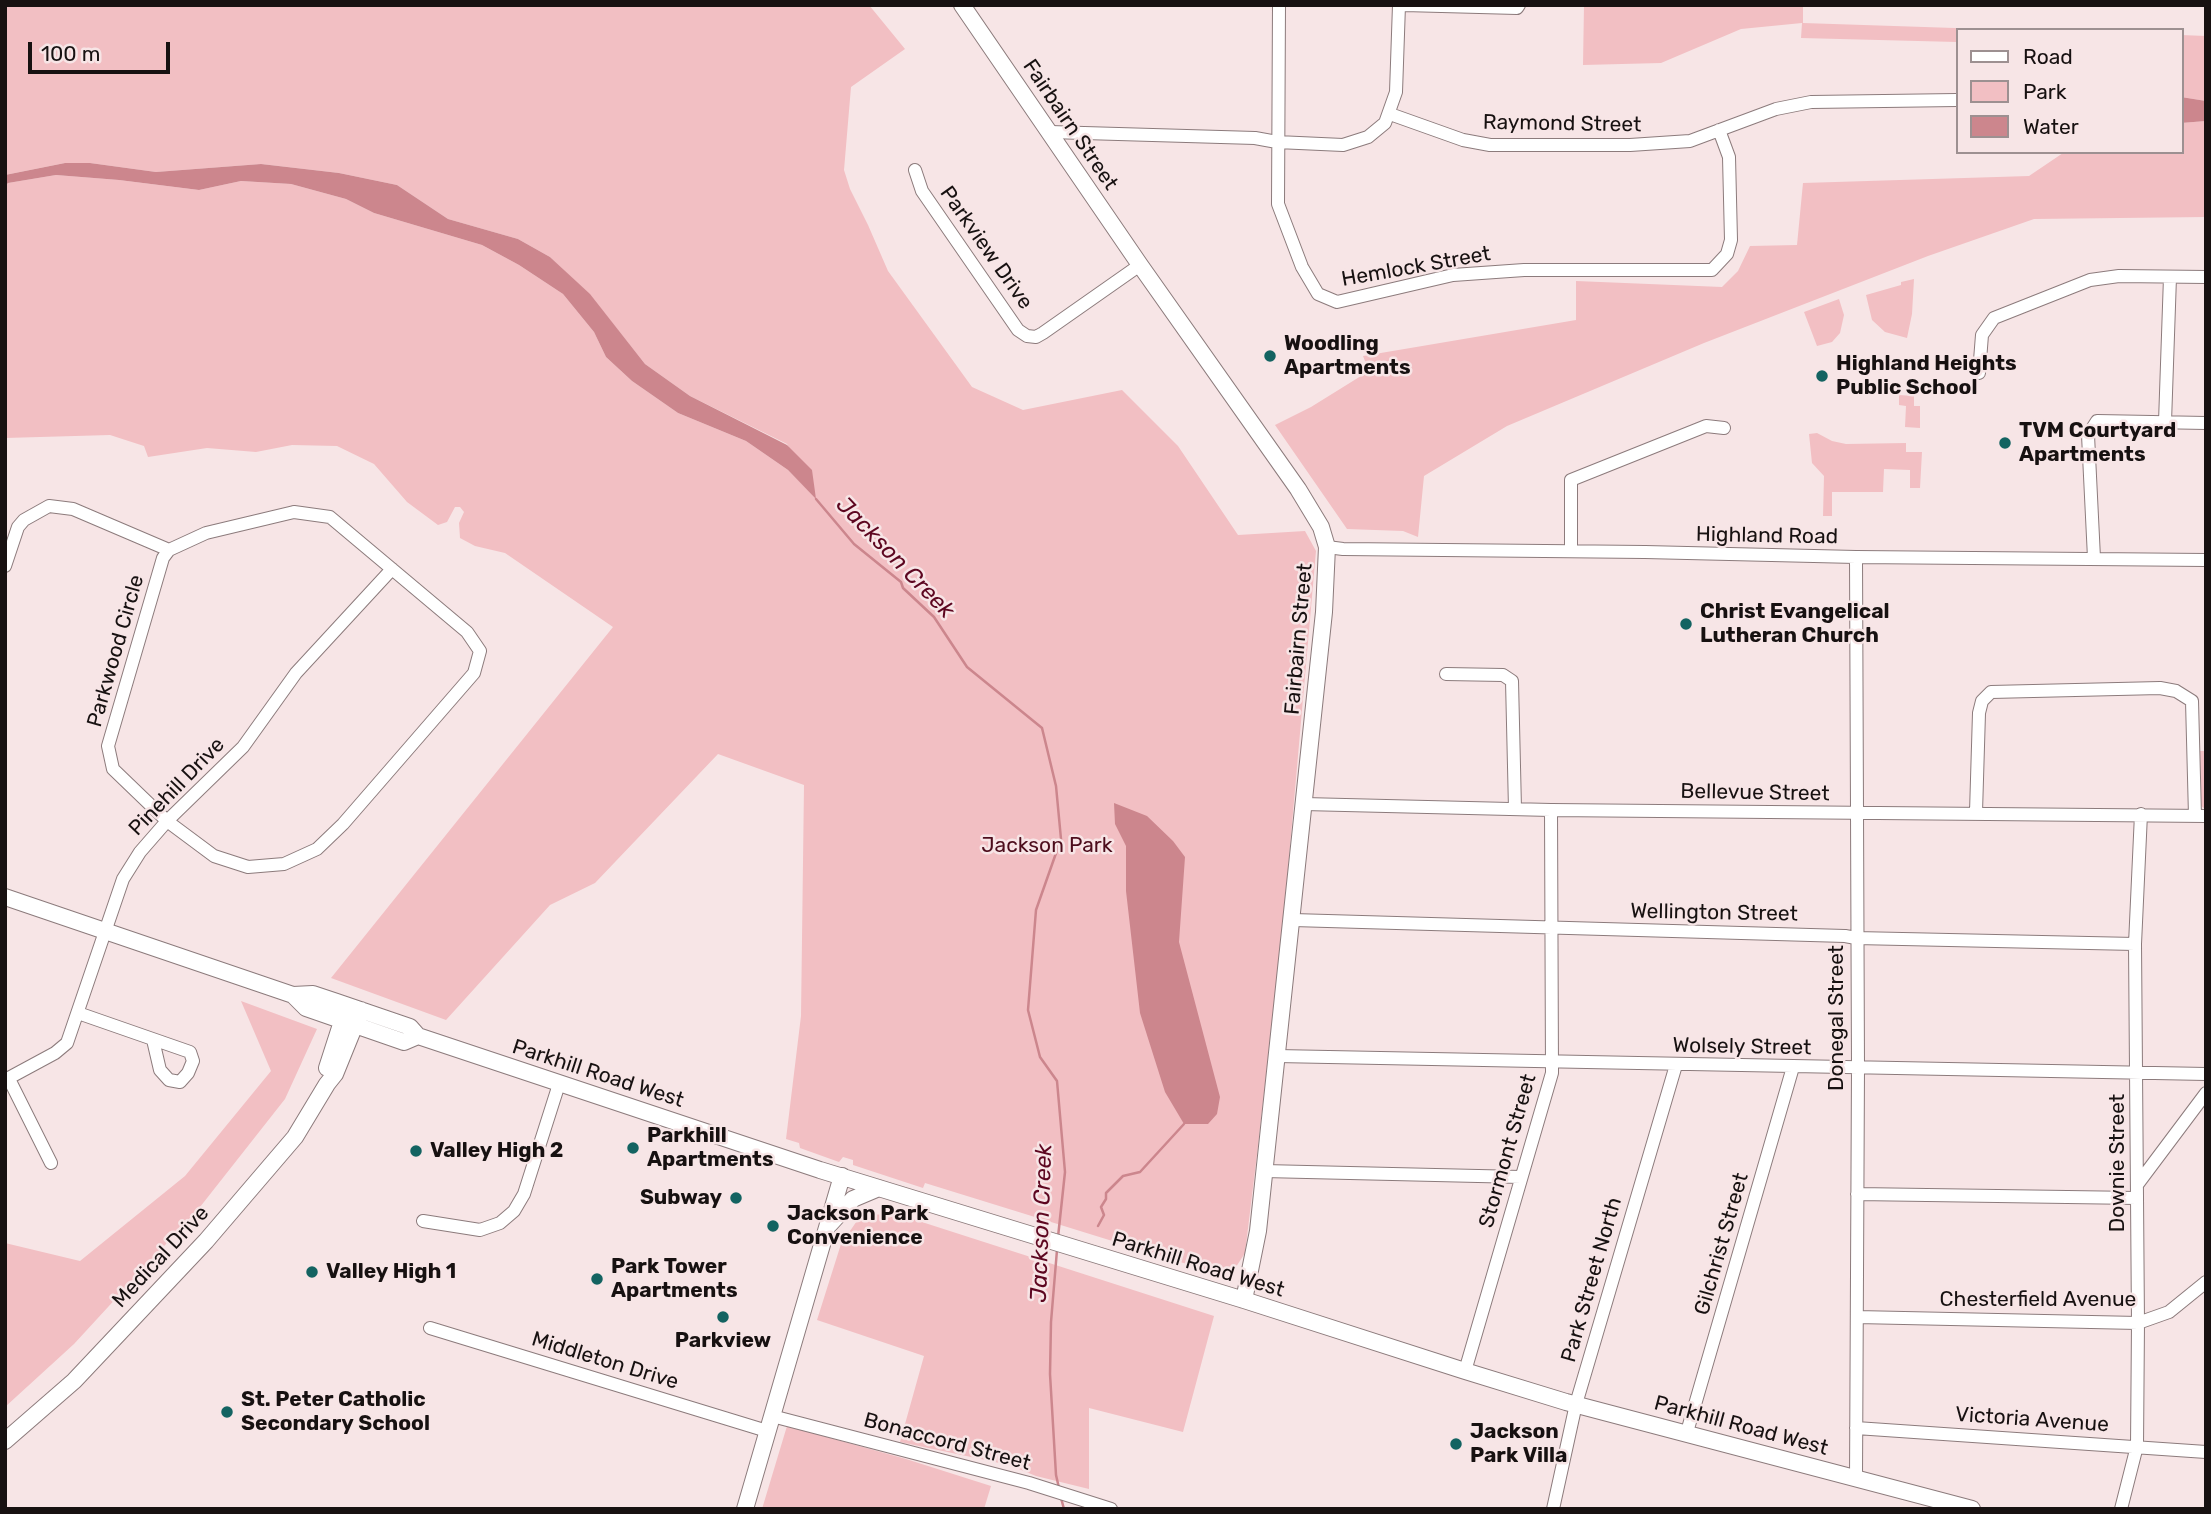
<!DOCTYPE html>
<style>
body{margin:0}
#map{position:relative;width:2211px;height:1514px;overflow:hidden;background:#f7e5e6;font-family:Rubik,sans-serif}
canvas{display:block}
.frame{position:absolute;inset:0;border:7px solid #171111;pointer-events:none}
.legend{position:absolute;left:1956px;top:28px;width:228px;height:126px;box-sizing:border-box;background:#f7e5e6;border:2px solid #9d9091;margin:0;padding:9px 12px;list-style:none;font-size:21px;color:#171111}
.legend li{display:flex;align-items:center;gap:14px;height:35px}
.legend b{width:35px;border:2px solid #9d9091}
.scale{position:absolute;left:28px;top:42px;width:142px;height:32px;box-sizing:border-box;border:4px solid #171111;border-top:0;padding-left:9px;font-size:21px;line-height:24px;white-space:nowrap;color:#171111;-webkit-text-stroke:5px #f7e5e6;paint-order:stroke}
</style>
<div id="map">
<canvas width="2211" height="1514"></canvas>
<div class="frame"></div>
<ul class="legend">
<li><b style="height:9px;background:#fff"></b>Road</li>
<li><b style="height:19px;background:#f2bfc3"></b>Park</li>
<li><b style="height:19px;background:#cc868d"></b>Water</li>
</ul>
<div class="scale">100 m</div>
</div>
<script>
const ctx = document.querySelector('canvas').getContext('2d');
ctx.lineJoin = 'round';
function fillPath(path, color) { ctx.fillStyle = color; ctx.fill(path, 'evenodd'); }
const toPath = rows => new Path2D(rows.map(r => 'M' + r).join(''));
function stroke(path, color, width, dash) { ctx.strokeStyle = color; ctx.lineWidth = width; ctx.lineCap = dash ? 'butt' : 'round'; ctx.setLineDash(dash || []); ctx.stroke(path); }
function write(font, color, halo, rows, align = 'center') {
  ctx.font = font + ' Rubik,sans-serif'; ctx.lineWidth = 5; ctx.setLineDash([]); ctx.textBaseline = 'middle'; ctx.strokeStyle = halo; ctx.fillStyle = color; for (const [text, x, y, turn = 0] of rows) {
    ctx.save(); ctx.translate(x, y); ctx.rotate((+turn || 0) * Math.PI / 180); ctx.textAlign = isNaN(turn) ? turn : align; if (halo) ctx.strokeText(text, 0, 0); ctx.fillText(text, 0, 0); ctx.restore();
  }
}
fillPath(toPath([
 [5,5,869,5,905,49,851,87,844,170,850,189,868,225,888,271,972,387,1023,410,1122,390,1178,446,1238,535,1305,531,1316,551,1284,915,1258,1146,1245,1253,1234,1270,1219,1274,925,1183,923,1188,853,1165,853,1160,843,1157,839,1162,800,1148,799,1143,786,1139,801,1016,804,785,718,754,595,883,550,905,446,1020,331,978,613,627,505,553,475,546,460,538,459,523,464,512,460,507,455,507,447,522,438,525,407,502,374,464,337,446,292,445,256,452,207,448,148,457,144,446,110,435,5,438,5,186,8,183,56,175,119,180,199,190,241,181,291,184,346,199,374,213,482,245,519,265,563,294,594,332,606,357,632,381,678,413,746,441,788,470,816,498,787,444,690,396,645,364,590,295,550,257,518,239,448,219,397,185,339,173,261,164,156,172,90,163,65,163,5,175],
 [1584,5,1803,5,1803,23,2015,30,1957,30,1957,42,1801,38,1802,23,1741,29,1661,63,1583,65],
 [2181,35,2206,36,2206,101,2181,97],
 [2206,121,2206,217,2034,219,1928,256,1704,343,1507,426,1424,476,1418,537,1403,531,1347,529,1275,425,1311,407,1369,371,1363,356,1576,320,1576,281,1722,287,1738,271,1750,246,1797,245,1803,183,2029,176,2063,153,2181,152,2181,123],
 [1914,279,1912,314,1907,338,1885,332,1872,320,1866,295,1901,285,1901,282],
 [1839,299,1844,315,1840,333,1832,342,1817,346,1804,312],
 [1899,395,1914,396,1914,406,1920,406,1920,428,1905,427,1906,406,1899,405],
 [1817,433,1832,441,1846,444,1906,443,1906,452,1922,452,1920,488,1910,488,1910,470,1884,469,1883,492,1832,492,1832,516,1823,516,1824,476,1812,463,1809,434],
 [2200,751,2206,751,2206,810,2199,804],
 [241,1001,317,1029,285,1099,200,1207,74,1344,5,1407,5,1243,80,1261,185,1176,271,1071],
 [897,1214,1214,1316,1183,1432,1089,1408,1089,1489,1036,1476,1009,1465,900,1442,924,1356,817,1320,841,1244,861,1215],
 [787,1426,906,1459,991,1486,984,1509,762,1509]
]), '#f2bfc3');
fillPath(toPath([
 [2181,97,2206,101,2206,121,2181,123],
 [65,163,90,163,156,172,261,164,339,173,397,185,448,219,518,239,550,257,590,294,645,364,690,396,787,445,812,470,816,499,788,470,746,441,678,413,632,381,606,357,594,332,563,294,519,265,482,245,374,213,346,199,291,184,241,181,199,190,119,180,56,175,8,183,5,186,5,175],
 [1114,803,1147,816,1173,841,1185,857,1179,942,1220,1097,1217,1114,1208,1124,1184,1124,1165,1092,1140,1013,1126,891,1126,846,1115,824]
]), '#cc868d');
stroke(toPath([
 [816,499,854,544,901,582,903,588,934,617,967,667,1042,728,1056,786,1061,839,1036,910,1028,1010,1040,1057,1057,1081,1065,1172,1058,1237],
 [1098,1226,1104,1215,1101,1207,1106,1199,1106,1193,1123,1176,1140,1172,1184,1124],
 [1057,1250,1051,1322,1050,1374,1056,1475,1059,1488],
 [1061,1498,1064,1509]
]), '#cc868d', 2.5);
const minor = toPath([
 [1279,5,1278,204,1302,267,1318,294,1337,302,1453,275,1524,270,1712,270,1727,254,1731,240,1729,157,1719,130],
 [1404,5,1517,8,1519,5],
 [1390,114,1463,140,1490,145,1630,145,1690,141,1776,109,1811,102,1957,100],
 [1050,132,1255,138,1277,142,1343,145,1368,137,1385,123,1396,92,1399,5],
 [915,170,922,191,1018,330,1027,336,1036,337,1043,333,1140,265],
 [1979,373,1982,335,1994,318,2090,280,2119,276,2206,277],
 [2165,422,2170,277],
 [294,512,330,517,467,632,480,651,474,673,343,824,317,849,284,864,248,867,214,856,167,821,113,769,108,746,163,558,169,550,206,533,294,512],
 [1327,547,1343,549,1645,552,1856,557,2206,560],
 [1571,551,1571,480,1706,426,1724,428],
 [1856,557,1858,1068,1856,1479],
 [2094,558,2088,435,2097,421,2206,423],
 [5,566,18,527,24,520,49,506,73,509,169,550],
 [1446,674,1503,675,1512,681,1515,809],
 [1304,804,1551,810,2206,816],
 [1976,812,1979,713,1982,701,1991,692,2160,688,2176,691,2192,701,2195,816],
 [1293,920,1845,936,1856,938,2135,944],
 [78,1013,190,1052,193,1061,188,1073,180,1082,169,1080,160,1070,153,1040],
 [1277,1056,2206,1074],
 [9,1079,51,1163],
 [5,1080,55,1053,67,1043,123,879,140,852,167,821,243,747,296,673,392,569],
 [1264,1171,1521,1177],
 [2137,1185,2206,1093],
 [1857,1194,2137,1198],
 [423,1221,480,1230,500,1223,514,1211,524,1194,559,1084],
 [1857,1317,2138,1323,2169,1312,2206,1282],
 [430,1328,767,1431],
 [1465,1371,1552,1073,1551,810],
 [772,1416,1029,1483,1111,1509],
 [1856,1428,2206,1452],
 [1687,1432,1793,1067],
 [1553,1509,1576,1404,1676,1065],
 [2121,1509,2137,1446,2138,1323,2135,944,2141,814]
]);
const major = toPath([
 [962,5,1140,265,1298,489,1321,527,1327,547,1324,612,1258,1231,1244,1300],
 [5,897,293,995,313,994,337,1002,410,1027,418,1036,820,1170,1244,1300,1465,1371,1566,1402,1972,1509],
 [293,995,306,1008,404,1042,418,1036],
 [327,1068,346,1009],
 [829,1225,853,1199,879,1188],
 [5,1441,74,1381,206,1241,295,1137,327,1084,335,1074,361,1010],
 [745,1509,842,1176]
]);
stroke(minor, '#8c7b7c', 14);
stroke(major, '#8c7b7c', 18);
stroke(minor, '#fff', 12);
stroke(major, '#fff', 16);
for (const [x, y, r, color] of [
 [1270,356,7,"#136361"],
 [1822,376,7,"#136361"],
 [2005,443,7,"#136361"],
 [1686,624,7,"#136361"],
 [633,1148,7,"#136361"],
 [416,1151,7,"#136361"],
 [736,1198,7,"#136361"],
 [773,1226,7,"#136361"],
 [312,1272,7,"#136361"],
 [597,1279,7,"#136361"],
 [723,1317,7,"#136361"],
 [227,1412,7,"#136361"],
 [1456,1444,7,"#136361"]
]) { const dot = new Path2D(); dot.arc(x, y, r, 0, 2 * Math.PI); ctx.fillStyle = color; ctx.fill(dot); stroke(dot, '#f7e5e6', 2.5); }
write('21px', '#171111', '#f7e5e6', [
 ["Raymond Street",1562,124,1],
 ["Fairbairn Street",1070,125,56],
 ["Parkview Drive",986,248,55],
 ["Hemlock Street",1416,267,-10],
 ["Highland Road",1767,536,1],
 ["Fairbairn Street",1299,639,-85],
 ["Parkwood Circle",116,651,-74],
 ["Pinehill Drive",177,787,-46],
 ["Bellevue Street",1755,793,1],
 ["Wellington Street",1714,913,1],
 ["Donegal Street",1837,1018,-90],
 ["Wolsely Street",1742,1047,1],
 ["Parkhill Road West",598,1074,18],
 ["Stormont Street",1508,1151,-74],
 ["Downie Street",2118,1163,-90],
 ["Gilchrist Street",1722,1244,-74],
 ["Medical Drive",161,1257,-47],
 ["Parkhill Road West",1198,1265,17],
 ["Park Street North",1592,1280,-74],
 ["Chesterfield Avenue",2038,1300],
 ["Middleton Drive",605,1361,17],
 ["Victoria Avenue",2032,1420,4],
 ["Parkhill Road West",1741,1426,15],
 ["Bonaccord Street",947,1442,15]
]);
write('bold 21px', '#171111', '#f7e5e6', [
 ["Woodling",1284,344],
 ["Apartments",1284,368],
 ["Highland Heights",1836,364],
 ["Public School",1836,388],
 ["TVM Courtyard",2019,431],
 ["Apartments",2019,455],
 ["Christ Evangelical",1700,612],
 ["Lutheran Church",1700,636],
 ["Parkhill",647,1136],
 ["Apartments",647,1160],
 ["Valley High 2",430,1151],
 ["Subway",722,1198,"right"],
 ["Jackson Park",787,1214],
 ["Convenience",787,1238],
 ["Park Tower",611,1267],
 ["Apartments",611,1291],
 ["Valley High 1",326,1272],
 ["Parkview",723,1341,"center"],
 ["St. Peter Catholic",241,1400],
 ["Secondary School",241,1424],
 ["Jackson",1470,1432],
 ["Park Villa",1470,1456]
], 'left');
write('21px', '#4d0d1c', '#f7e5e6', [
 ["Jackson Park",1047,846]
]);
write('italic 23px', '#5d0620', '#f7e5e6', [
 ["Jackson Creek",895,558,46],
 ["Jackson Creek",1042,1223,-88]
]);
</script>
